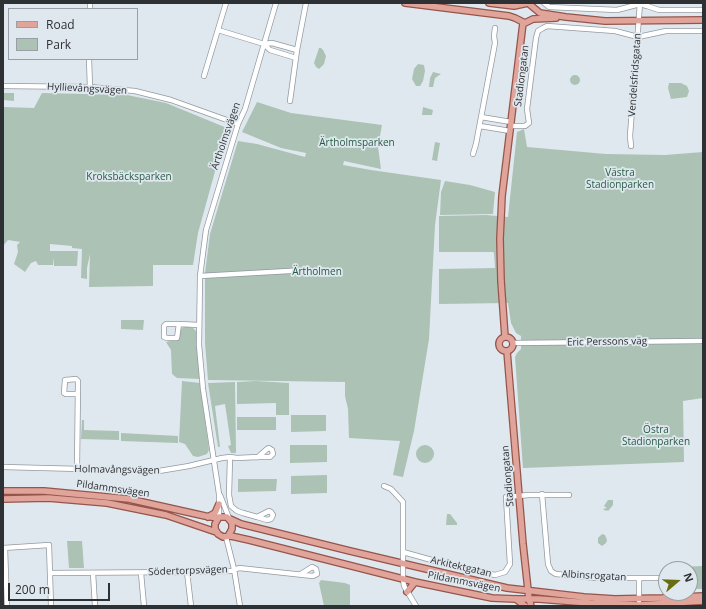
<!DOCTYPE html>
<meta charset="utf-8">
<style>
body{margin:0}
#map{position:relative;width:706px;height:609px;overflow:hidden;background:#e0e8ef;font-family:"Open Sans",sans-serif}
canvas{display:block}
.frame{position:absolute;inset:0;border:4px solid #2e3134;pointer-events:none}
.legend{position:absolute;left:8px;top:8px;width:130px;height:52px;box-sizing:border-box;background:#e0e8ef;border:1px solid #999fa4;margin:0;padding:5px 7px;list-style:none;font-size:12px;color:#2e3134}
.legend li{display:flex;align-items:center;gap:8px;height:20px}
.legend b{width:20px;border:1px solid #999fa4}
.north{position:absolute;left:658px;top:561px;width:40px;height:40px;box-sizing:border-box;background:#e0e8ef;border:1px solid #999fa4;border-radius:50%;rotate:71deg;font-size:11px;font-weight:700;line-height:16px;text-align:center;color:#2e3134}
.north::after{content:'';display:block;margin:auto;width:14px;height:18px;background:#696d11;clip-path:polygon(50% 0,100% 100%,50% 72%,0 100%)}
.scale{position:absolute;left:8px;top:583px;width:102px;height:18px;box-sizing:border-box;border:2px solid #2e3134;border-top:0;padding-left:5px;font-size:12px;line-height:14px;white-space:nowrap;color:#2e3134;-webkit-text-stroke:3px #e0e8ef;paint-order:stroke}
</style>
<div id="map">
<canvas width="706" height="609"></canvas>
<div class="frame"></div>
<ul class="legend">
<li><b style="height:5px;background:#e1a49a"></b>Road</li>
<li><b style="height:11px;background:#abc2b5"></b>Park</li>
</ul>
<div class="north">N</div>
<div class="scale">200 m</div>
</div>
<script>
const ctx = document.querySelector('canvas').getContext('2d');
ctx.lineJoin = 'round';
function fillPath(path, color) { ctx.fillStyle = color; ctx.fill(path, 'evenodd'); }
const toPath = rows => new Path2D(rows.map(r => 'M' + r).join(''));
function stroke(path, color, width, dash) { ctx.strokeStyle = color; ctx.lineWidth = width; ctx.lineCap = dash ? 'butt' : 'round'; ctx.setLineDash(dash || []); ctx.stroke(path); }
function write(font, color, halo, rows, align = 'center') {
  ctx.font = font + ' "Open Sans",sans-serif'; ctx.lineWidth = 3.5; ctx.setLineDash([]); ctx.textBaseline = 'middle'; ctx.strokeStyle = halo; ctx.fillStyle = color; for (const [text, x, y, turn = 0] of rows) {
    ctx.save(); ctx.translate(x, y); ctx.rotate((+turn || 0) * Math.PI / 180); ctx.textAlign = isNaN(turn) ? turn : align; if (halo) ctx.strokeText(text, 0, 0); ctx.fillText(text, 0, 0); ctx.restore();
  }
}
fillPath(toPath([
 [319,48,321,48,323,50,326,56,324,64,319,69,316,67,314,63],
 [418,64,424,65,425,71,423,81,420,86,416,86,412,79,414,69],
 [433,72,441,74,435,78,433,87,429,87,430,78],
 '570 80a5 5 0 1 1 10 0a5 5 0 1 1-10 0Z',
 [669,83,681,83,687,86,689,91,687,97,671,99,668,88],
 [3,93,14,93,14,101,3,100],
 [42,93,127,95,166,103,227,128,198,233,193,265,153,265,153,286,89,287,90,254,87,268,87,279,81,278,82,249,72,248,72,246,50,244,50,251,78,251,77,266,54,266,54,257,53,265,38,265,36,261,31,263,25,272,14,264,18,252,17,245,20,242,8,240,3,246,3,107,34,108],
 [257,102,291,113,382,125,378,147,381,169,344,161,343,165,371,170,441,180,435,225,429,339,414,431,403,477,393,475,400,441,349,438,348,409,345,396,345,382,208,380,205,343,205,273,210,234,238,141,257,144,305,157,306,153,281,148,242,132],
 [423,107,433,110,432,115,422,115],
 [524,129,527,147,606,154,665,155,703,152,703,398,683,401,684,462,523,468,515,357,517,353,521,349,521,336,516,333,511,323,508,303,439,304,439,269,495,268,494,253,493,252,439,252,439,216,486,215,508,217,517,132],
 [435,142,440,143,437,161,432,160],
 [445,181,470,185,495,192,493,214,440,215,441,192],
 [121,320,144,320,143,330,121,329],
 [185,326,193,328,196,331,200,379,177,378,172,374,171,350,166,342,179,339,181,329],
 [182,381,200,383,209,450,207,454,198,457,193,456,185,444,179,442],
 [256,381,289,383,289,415,276,415,276,403,237,404,237,382],
 [235,382,236,453,231,453,228,446,231,445,225,404,215,406,220,447,218,447,208,383],
 [291,415,326,415,326,431,291,432],
 [237,417,276,417,276,430,237,430],
 [82,420,84,420,84,430,119,431,119,440,81,439],
 [121,433,178,436,178,443,121,441],
 [290,445,327,445,327,462,290,463],
 '416 454a9 9 0 1 1 18 0a9 9 0 1 1-18 0Z',
 [327,475,327,493,291,494,291,476],
 [238,479,277,479,276,491,238,492],
 [608,500,613,500,613,505,608,511,607,510,606,511,603,509,607,508,604,506],
 [447,514,450,514,457,523,457,525,446,525],
 [602,534,605,535,607,540,606,543,602,546,598,543,598,538],
 [67,541,82,541,84,568,69,568],
 [703,566,703,589,690,589,690,569,676,569,676,567],
 [321,580,345,583,350,585,350,606,324,606,319,583]
]), '#abc2b5');
const minor = toPath([
 [544,3,549,7,617,10,640,4,647,6,659,10,703,10],
 [90,9,90,3],
 [218,30,264,44,272,43,297,50],
 [264,44,270,50,296,58],
 [89,59,90,87],
 [204,76,226,3],
 [3,86,90,87,135,91,171,100,238,124],
 [290,101,297,50,306,3],
 [481,117,511,122],
 [480,126,510,131],
 [510,126,525,126,529,123,527,109,536,38,538,31,543,28,547,26,615,31,638,37,666,31,703,31],
 [631,146,630,136,640,3],
 [473,154,476,144,495,43,494,36,495,28],
 [200,276,307,270],
 [179,324,177,338,167,338,164,337,164,326,166,324,179,324,199,325],
 [513,343,701,341],
 [230,457,229,495,231,506,237,511,243,513,257,517,269,511,271,512,273,515,271,519,267,520,257,517],
 [3,467,159,471,189,466,222,458,230,457,237,458,258,457,270,457,273,454,272,450,269,448,267,449,258,457],
 [77,469,78,384,78,381,76,379,65,380,64,393,66,394,78,394],
 [384,486,391,489,403,502,403,552,446,564,495,575,505,572,510,564,506,497,529,495,569,495],
 [542,494,548,564,551,571,554,573,556,574,595,578,661,578,666,575],
 [220,495,229,518],
 [219,517,219,494,203,389,199,345,200,276,206,230,231,147,238,124,245,109,276,3],
 [226,537,234,569,240,606],
 [3,548,49,545,51,606],
 [5,548,7,606],
 [403,552,403,579,404,586,416,606],
 [187,572,191,606],
 [50,573,187,572,231,571,239,568,313,576,317,574,316,569,312,567,301,574],
 [93,573,95,606],
 [141,573,144,606],
 [639,601,639,578]
]);
const major = toPath([
 [405,3,509,16,515,18,525,23,533,19,556,18],
 [489,3,514,6,528,3,540,13,566,17,605,21,703,20],
 '499 344a7 7 0 1 1 14 0a7 7 0 1 1-14 0Z',
 [505,337,501,281,500,239,502,196,523,23],
 [507,351,523,544,529,599,531,606],
 [3,491,44,491,129,499,205,516,218,518],
 [3,499,48,498,107,503,166,515,216,532],
 [208,517,215,513,219,504],
 [230,519,241,524,350,551,507,588,584,597,615,599,662,598,703,596],
 [228,536,232,529,232,523,227,517,219,517,215,524,215,529,218,534,223,537,231,536,249,540,415,582,492,598,515,599,539,599,590,603,639,605,703,601],
 [407,592,415,582],
 [516,599,525,606]
]);
stroke(minor, '#9299a0', 6);
stroke(major, '#95554a', 8);
stroke(minor, '#fff', 4.5);
stroke(major, '#e1a49a', 5.5);
write('10px', '#2e3134', '#e0e8ef', [
 ["Vendelsfridsgatan",635,75,-86],
 ["Stadiongatan",522,76,-83],
 ["Hyllievångsvägen",87,89,3],
 ["Ärtholmsvägen",226,136,-71],
 ["Eric Perssons väg",607,342,-1],
 ["Holmavångsvägen",117,470,1],
 ["Stadiongatan",508,476,-95],
 ["Pildammsvägen",113,489,8],
 ["Arkitektgatan",461,567,13],
 ["Södertorpsvägen",188,571,-2],
 ["Albinsrogatan",594,576,3],
 ["Pildammsvägen",464,582,11]
]);
write('10px', '#265c43', '#e0e8ef', [
 ["Ärtholmsparken",357,143],
 ["Västra",620,173],
 ["Stadionparken",620,185],
 ["Kroksbäcksparken",129,177],
 ["Ärtholmen",317,272],
 ["Östra",656,430],
 ["Stadionparken",656,442]
]);
</script>
